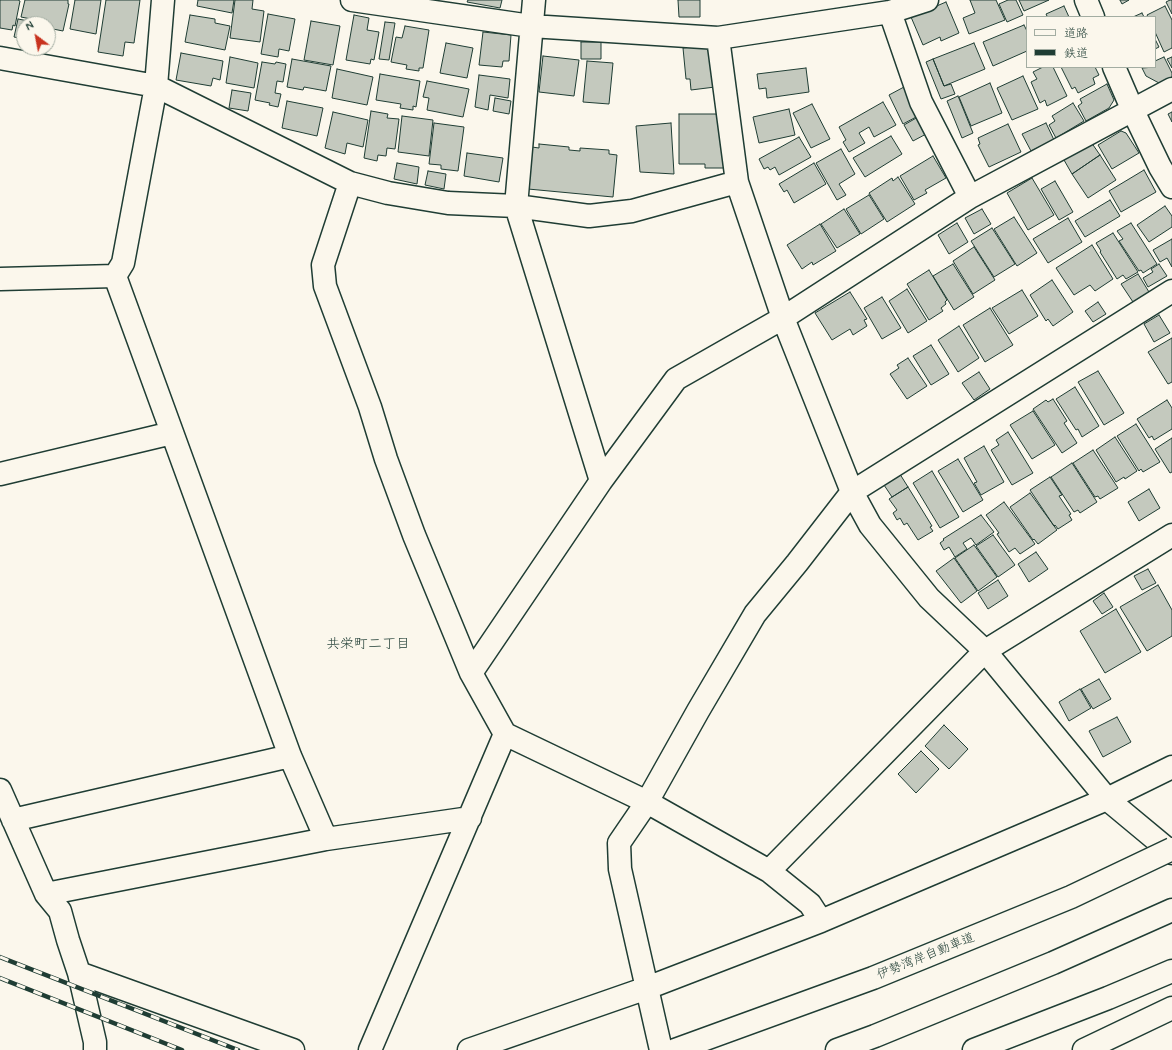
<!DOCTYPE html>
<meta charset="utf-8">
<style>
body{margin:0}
#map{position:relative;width:1172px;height:1050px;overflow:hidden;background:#fbf7ec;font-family:Mynerve,"Klee One",sans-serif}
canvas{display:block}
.legend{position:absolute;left:1026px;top:16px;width:130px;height:52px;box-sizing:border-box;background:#fbf7ec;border:1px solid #a3ada2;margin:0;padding:5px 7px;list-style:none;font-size:12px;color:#1f3d34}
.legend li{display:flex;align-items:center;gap:8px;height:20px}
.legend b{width:20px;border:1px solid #a3ada2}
.north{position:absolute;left:16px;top:16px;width:40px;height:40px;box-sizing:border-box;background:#fbf7ec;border:1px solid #a3ada2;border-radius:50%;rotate:328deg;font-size:11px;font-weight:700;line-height:16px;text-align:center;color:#1f3d34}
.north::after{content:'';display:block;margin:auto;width:14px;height:18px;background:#c8321e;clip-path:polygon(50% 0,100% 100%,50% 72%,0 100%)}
</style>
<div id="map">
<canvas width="1172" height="1050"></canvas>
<ul class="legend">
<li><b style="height:5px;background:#fbf7ec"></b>道路</li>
<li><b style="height:5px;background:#1f3d34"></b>鉄道</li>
</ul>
<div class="north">N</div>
</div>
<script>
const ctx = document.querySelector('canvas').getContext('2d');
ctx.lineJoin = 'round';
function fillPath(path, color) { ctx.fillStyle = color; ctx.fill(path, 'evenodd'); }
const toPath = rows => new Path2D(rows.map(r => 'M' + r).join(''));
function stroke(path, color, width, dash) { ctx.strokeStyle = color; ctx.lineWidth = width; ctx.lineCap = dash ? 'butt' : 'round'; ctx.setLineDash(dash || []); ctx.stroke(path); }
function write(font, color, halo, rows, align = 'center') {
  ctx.font = font + ' Mynerve,"Klee One",sans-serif'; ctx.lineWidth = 3; ctx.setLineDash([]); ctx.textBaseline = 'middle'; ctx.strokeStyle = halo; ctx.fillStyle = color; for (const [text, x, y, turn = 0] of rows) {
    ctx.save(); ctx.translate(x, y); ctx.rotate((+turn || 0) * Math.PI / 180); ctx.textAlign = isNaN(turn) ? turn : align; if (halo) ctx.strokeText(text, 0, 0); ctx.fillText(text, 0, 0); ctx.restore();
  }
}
const building = toPath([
 [0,0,18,0,20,1,15,26,13,25,12,30,0,28,0,0],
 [25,0,68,0,68,4,69,4,63,31,48,28,48,24,41,24,41,21,21,17,25,0],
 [75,0,101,0,96,34,70,29,75,0],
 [106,0,140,0,134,43,125,42,123,56,98,52,106,0],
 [198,0,234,0,232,13,197,6,198,0],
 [235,0,253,0,252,9,264,11,260,42,230,38,235,0],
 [468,0,502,0,500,8,467,2,468,0],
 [678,0,700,0,700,17,679,17,678,0],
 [970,0,996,0,1005,20,969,34,963,18,975,13,970,0],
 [1008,0,1016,0,1023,15,1007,22,999,4,1008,0],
 [1019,0,1049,0,1024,11,1019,0],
 [1120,0,1129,0,1122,4,1120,0],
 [1170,0,1172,0,1172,14,1166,2,1170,0],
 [946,2,959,33,941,41,940,37,923,45,911,17,946,2],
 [1064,6,1069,17,1045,17,1047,16,1046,14,1064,6],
 [1165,6,1172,20,1172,48,1164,52,1155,32,1155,17,1148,17,1147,15,1165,6],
 [1142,13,1144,17,1133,17,1142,13],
 [268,14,295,19,289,51,279,49,278,57,261,54,268,14],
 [190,15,215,19,215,23,230,26,225,50,185,42,190,15],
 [354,15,369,18,367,30,379,32,374,60,371,59,370,64,346,60,354,15],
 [18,19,39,23,39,24,24,24,24,39,14,37,18,19],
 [311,21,340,26,333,65,304,60,311,21],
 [385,22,395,23,389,60,379,59,385,22],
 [1024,25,1027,31,1027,51,993,66,983,42,1024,25],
 [405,26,429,30,423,68,419,68,419,71,406,69,407,65,391,62,396,37,402,38,405,26],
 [483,32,511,35,509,61,503,61,502,67,479,65,483,32],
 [1155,39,1159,47,1155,49,1155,39],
 [581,42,601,42,601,59,581,59,581,42],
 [446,43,473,48,467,78,440,73,446,43],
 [974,43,985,69,944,86,933,59,974,43],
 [715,44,715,87,691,90,690,79,686,79,683,48,715,44],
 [181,53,223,61,220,80,213,78,211,86,176,80,181,53],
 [543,56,579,60,574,96,539,92,543,56],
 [230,57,258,63,254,88,226,83,230,57],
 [1164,57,1172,73,1172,77,1159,83,1146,76,1142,68,1155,67,1155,61,1164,57],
 [1172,57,1172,68,1167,59,1172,57],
 [292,59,331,66,326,91,304,87,303,90,287,87,292,59],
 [933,59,944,86,951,84,955,94,941,99,926,62,933,59],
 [587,61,613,63,609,104,583,102,587,61],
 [262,62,275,64,276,62,286,64,283,82,277,81,275,93,281,94,278,107,269,105,270,103,255,100,262,62],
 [1043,67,1053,67,1067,96,1047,106,1045,100,1040,103,1031,82,1037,79,1033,72,1043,67],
 [1061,67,1095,67,1099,75,1093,78,1095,84,1078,93,1075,87,1072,89,1061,67],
 [806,68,809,92,767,98,766,88,759,89,757,74,806,68],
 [337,69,373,77,367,105,332,98,337,69],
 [380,74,420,81,416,107,413,106,413,110,400,108,401,104,376,100,380,74],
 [479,75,510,79,508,98,490,95,488,110,475,107,479,75],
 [1023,76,1038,109,1012,120,997,88,1023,76],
 [427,81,469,89,463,117,427,110,429,98,423,97,427,81],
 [990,83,1002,113,971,126,959,97,990,83],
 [1107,84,1114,100,1109,108,1086,121,1078,106,1082,103,1080,99,1107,84],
 [904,87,918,116,903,124,889,95,904,87],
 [232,90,251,93,248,111,229,108,232,90],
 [958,96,973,133,962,138,947,101,958,96],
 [495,98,511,101,509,114,493,111,495,98],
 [287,101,323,108,317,136,282,128,287,101],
 [883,102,896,125,874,137,869,127,859,133,865,143,849,152,843,142,846,140,839,127,883,102],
 [1073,103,1084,121,1056,138,1049,125,1055,121,1052,116,1073,103],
 [812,104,830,139,811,148,793,113,812,104],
 [789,109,795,135,759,143,753,117,789,109],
 [371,111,388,114,387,118,399,119,395,149,387,148,386,156,378,155,377,161,364,158,371,111],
 [333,112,368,120,363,147,347,143,345,154,325,148,333,112],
 [1172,112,1172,122,1168,114,1172,112],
 [679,114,721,114,726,168,705,168,705,164,679,164,679,114],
 [402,116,433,120,429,156,398,152,402,116],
 [918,117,928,133,913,141,904,125,918,117],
 [434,123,464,127,458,171,441,169,441,165,429,164,434,123],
 [671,123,674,174,640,172,636,126,671,123],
 [1046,123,1054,140,1031,151,1022,134,1046,123],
 [1008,124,1021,152,989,167,978,145,980,144,978,138,1008,124],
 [1121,131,1126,133,1139,153,1112,169,1098,145,1121,131],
 [891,136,902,154,865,177,853,158,891,136],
 [799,137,811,157,779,175,775,167,770,170,768,167,764,169,759,159,799,137],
 [1091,142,1100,155,1072,174,1064,160,1091,142],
 [539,144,569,147,569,150,580,151,580,148,609,150,609,154,617,155,613,197,528,189,532,147,539,148,539,144],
 [841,149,855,174,839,184,846,195,837,200,816,163,841,149],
 [467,153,503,158,499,182,464,176,467,153],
 [1100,155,1116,180,1088,198,1072,174,1100,155],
 [933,156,946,178,925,190,927,193,914,200,900,176,933,156],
 [397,163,419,167,417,184,394,179,397,163],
 [814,163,826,184,794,203,787,190,784,192,779,184,814,163],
 [1144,170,1156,192,1121,212,1109,191,1144,170],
 [428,171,446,174,444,189,425,185,428,171],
 [898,177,915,204,887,222,869,193,892,178,893,181,898,177],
 [1032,178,1054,215,1028,230,1007,193,1032,178],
 [1055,181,1073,212,1059,220,1041,189,1055,181],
 [869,195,884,219,861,234,846,209,869,195],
 [1110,200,1120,216,1085,237,1075,221,1110,200],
 [1165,206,1172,216,1172,227,1149,242,1137,225,1165,206],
 [844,209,860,234,837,248,821,224,844,209],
 [982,209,991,224,974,234,965,218,982,209],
 [1014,217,1037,253,1017,266,994,229,1014,217],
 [1068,218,1082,242,1048,263,1033,239,1068,218],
 [957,223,968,242,949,254,938,235,957,223],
 [1131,223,1157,264,1143,273,1141,270,1139,271,1119,241,1123,239,1117,231,1131,223],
 [820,224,836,251,813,265,812,262,802,269,787,245,820,224],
 [992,228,1015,264,994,277,971,241,992,228],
 [1113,233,1138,272,1126,279,1123,275,1117,279,1100,252,1101,251,1096,243,1113,233],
 [1172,239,1172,267,1167,258,1160,262,1153,250,1172,239],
 [1092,245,1113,279,1095,291,1090,285,1074,295,1056,268,1092,245],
 [974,247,995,280,973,294,953,261,974,247],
 [953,264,974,297,954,310,933,276,953,264],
 [1159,264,1167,276,1148,287,1143,278,1153,272,1151,269,1159,264],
 [929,270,947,300,945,302,946,304,941,308,943,311,929,320,907,284,929,270],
 [1138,274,1149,292,1133,302,1121,284,1138,274],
 [1052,280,1073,312,1053,326,1048,319,1046,321,1030,295,1052,280],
 [907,289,927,321,908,333,889,301,907,289],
 [1022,290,1038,316,1009,334,992,308,1022,290],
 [850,292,867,319,864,320,867,326,853,335,850,329,832,340,815,313,850,292],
 [882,297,901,328,882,339,864,308,882,297],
 [1098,302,1106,314,1093,322,1085,311,1098,302],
 [990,308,1013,345,985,362,963,325,990,308],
 [1159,315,1170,333,1154,342,1144,324,1159,315],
 [959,326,979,358,958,372,938,340,959,326],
 [1172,338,1172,382,1168,384,1148,352,1172,338],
 [931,345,949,374,931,385,913,356,931,345],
 [908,358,927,386,907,399,890,374,899,368,897,365,908,358],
 [1098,371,1124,413,1104,425,1078,382,1098,371],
 [979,372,990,389,974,400,962,383,979,372],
 [1075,387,1099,426,1082,437,1078,429,1076,430,1056,399,1075,387],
 [1053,399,1067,421,1064,423,1077,443,1062,453,1033,409,1046,400,1048,402,1053,399],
 [1167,400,1172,408,1172,429,1154,440,1152,436,1149,438,1137,419,1167,400],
 [1033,411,1055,445,1032,459,1010,425,1033,411],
 [1136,424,1160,462,1143,472,1141,469,1139,471,1117,436,1136,424],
 [1008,432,1033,473,1012,485,991,450,999,445,996,440,1008,432],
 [1115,437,1137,471,1125,479,1124,477,1116,482,1096,450,1115,437],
 [1172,438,1172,472,1170,473,1155,449,1172,438],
 [984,446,1004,482,981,495,974,483,977,482,964,458,984,446],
 [1093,450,1118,488,1100,499,1098,496,1095,497,1073,463,1093,450],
 [958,459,983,500,963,512,938,471,958,459],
 [1072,463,1097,502,1080,513,1078,510,1074,512,1051,477,1072,463],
 [898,471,908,487,892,497,882,482,898,471],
 [932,471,959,517,940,528,913,483,932,471],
 [1050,477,1062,495,1059,496,1071,514,1069,515,1072,520,1058,529,1055,525,1054,526,1030,490,1050,477],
 [908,487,932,526,930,527,933,531,918,540,907,523,904,525,900,518,897,520,893,513,897,510,889,499,908,487],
 [1149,489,1160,508,1139,521,1128,502,1149,489],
 [1030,493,1057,530,1038,544,1034,539,1033,540,1010,507,1030,493],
 [1004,502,1035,544,1020,554,1015,548,1009,552,997,534,999,533,986,515,1004,502],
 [981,515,994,532,976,545,971,538,963,543,967,549,955,557,949,547,944,550,940,543,944,540,943,539,981,515],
 [993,535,1015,565,998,577,976,546,993,535],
 [974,545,997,577,978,591,955,558,974,545],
 [1036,552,1048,569,1029,582,1018,564,1036,552],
 [954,558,977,591,961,603,936,571,954,558],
 [1148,569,1156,583,1142,590,1134,576,1148,569],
 [998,580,1008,596,988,609,978,593,998,580],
 [1158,585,1172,610,1172,636,1147,651,1120,607,1158,585],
 [1104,593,1113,607,1102,614,1093,601,1104,593],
 [1116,609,1141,652,1105,673,1080,631,1116,609],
 [1099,679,1111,699,1093,709,1081,689,1099,679],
 [1080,689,1091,708,1069,721,1059,702,1080,689],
 [1117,717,1131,742,1103,757,1089,731,1117,717],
 [944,725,968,749,949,769,925,746,944,725],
 [921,751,939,769,916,793,898,774,921,751]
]);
fillPath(building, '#c4c9be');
stroke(building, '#1f3d34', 1);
const minor = toPath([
 [352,0,531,26,718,38,890,12,927,0],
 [534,0,516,206,601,481],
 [1086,0,1093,17],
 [890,12,921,102,970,197],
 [718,38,737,182,783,318,852,492,870,525,929,598,985,651,1107,799,1172,853],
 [0,58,156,86,350,183,388,193,448,203,516,206,589,216,632,211,737,182],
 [1114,67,1133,111,1160,167,1172,187],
 [350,183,323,265,325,286,370,407,386,459,414,535,471,673,505,734,647,802,769,871,810,904,821,921],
 [115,276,290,756,326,839],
 [115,276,123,263,156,86,163,0],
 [0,279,115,276],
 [0,474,172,433],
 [471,673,601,481,676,379,783,318,970,197,1172,89],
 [0,790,46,894,60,911,68,940,79,973,95,1042,95,1050],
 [13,820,290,756],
 [769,871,985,651,1172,535],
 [46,894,326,839,470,818],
 [79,973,293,1050],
 [370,1050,505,734],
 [469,1050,647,988,821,921,1107,799,1172,767],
 [661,1050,620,869,619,843,647,802,698,711,755,614,797,563,852,492,1172,291]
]);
const highway = toPath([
 [837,1050,875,1036,1053,963,1172,910],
 [974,1050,1108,998,1172,971],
 [1084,1050,1172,1008]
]);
stroke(minor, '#1f3d34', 25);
stroke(highway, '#1f3d34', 25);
stroke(minor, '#fbf7ec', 22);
stroke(highway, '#fbf7ec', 22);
const rail = toPath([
 [0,957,238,1050],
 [0,978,182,1050]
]);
stroke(rail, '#1f3d34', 4.5);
stroke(rail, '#fbf7ec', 3, [9]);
const highwayBridge = toPath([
 [675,1050,873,978,1071,897,1172,849]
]);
stroke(highwayBridge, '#1f3d34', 25, []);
stroke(highwayBridge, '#fbf7ec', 22);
write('13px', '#1f3d34', '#fbf7ec', [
 ["伊勢湾岸自動車道",926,957,-22]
]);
write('14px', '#1f3d34', '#fbf7ec', [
 ["共栄町二丁目",368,645]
]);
</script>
